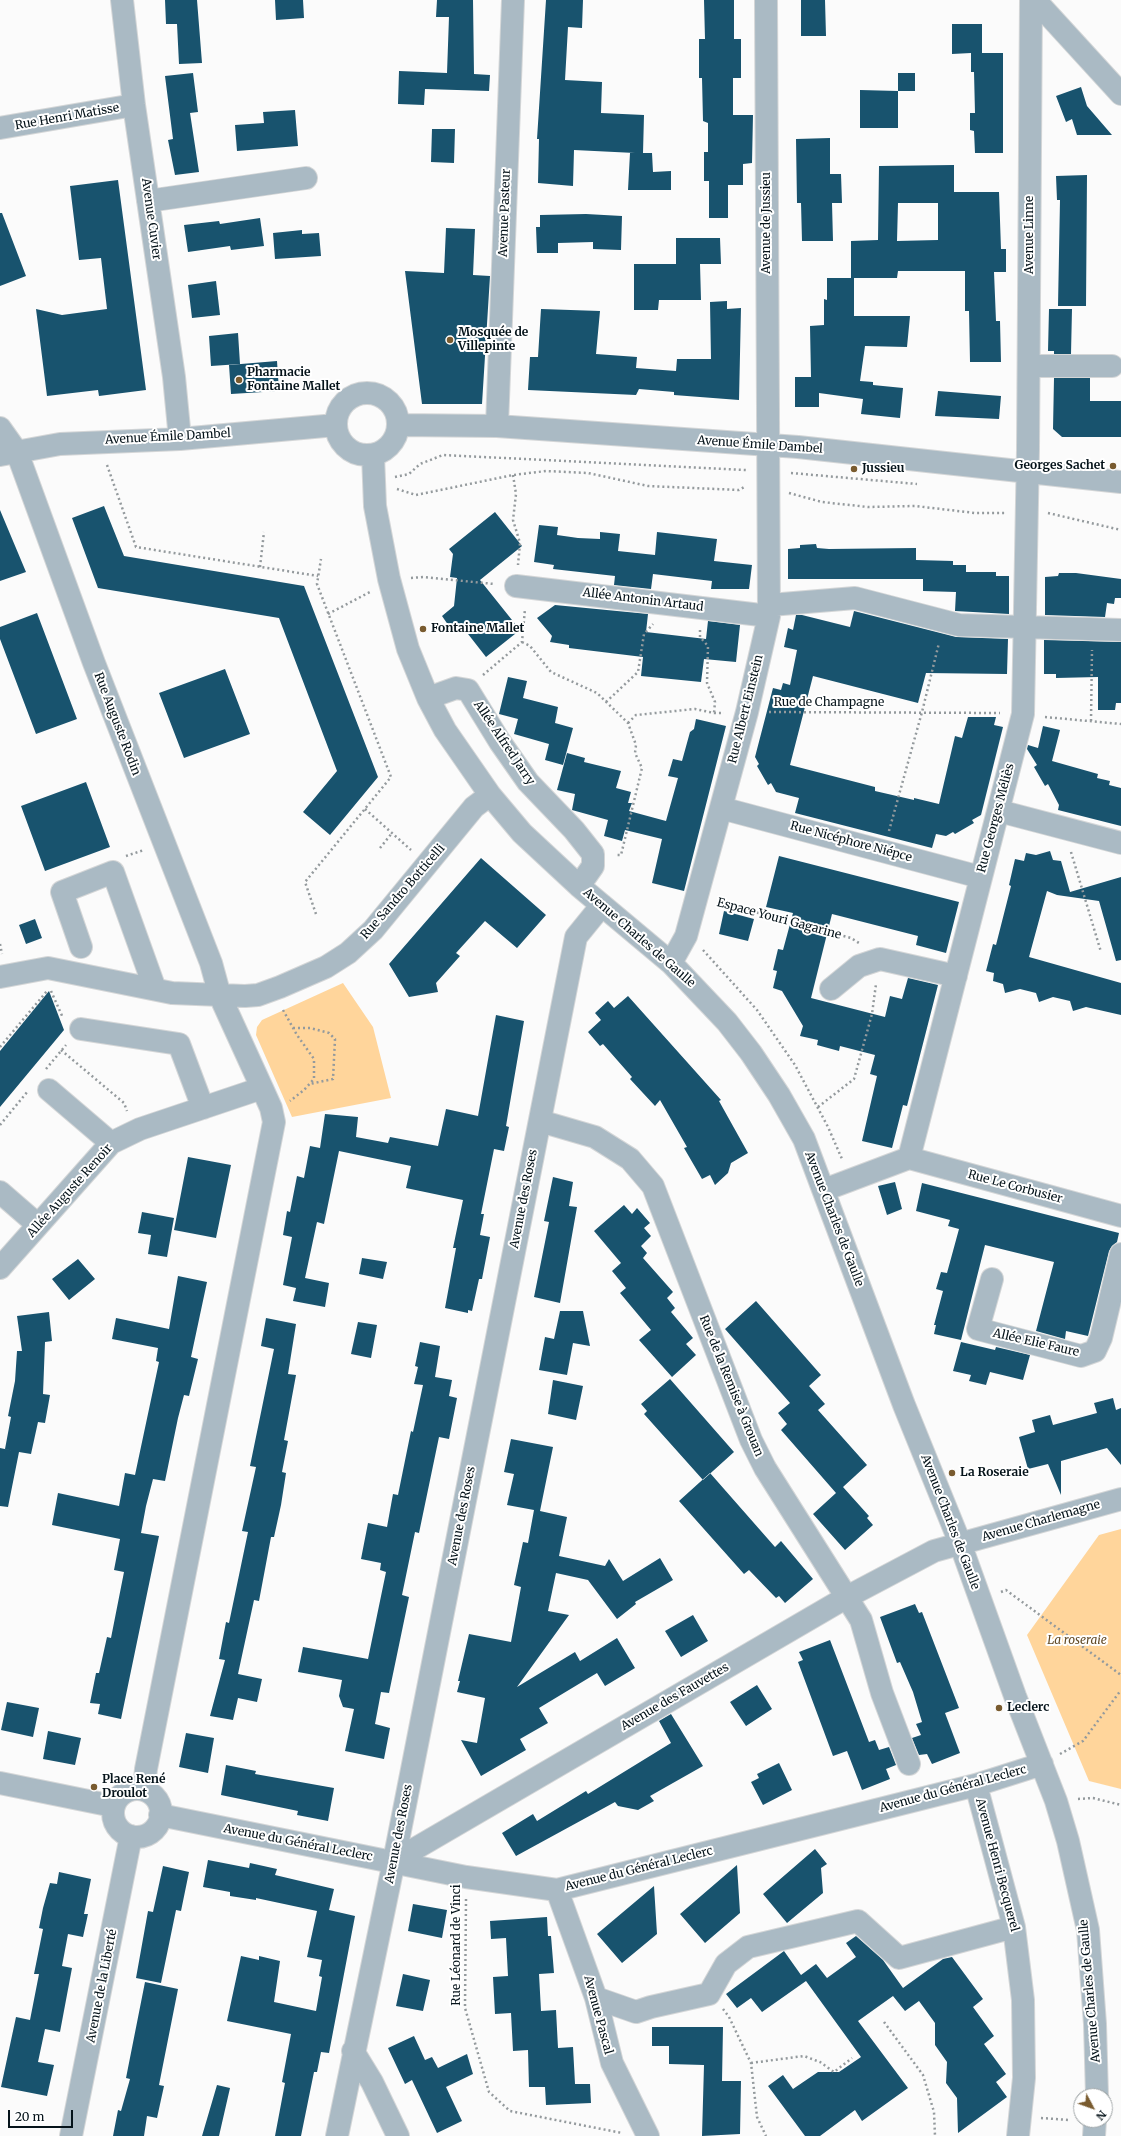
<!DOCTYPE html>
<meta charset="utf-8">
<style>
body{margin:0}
#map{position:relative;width:1121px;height:2136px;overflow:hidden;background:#fbfbfb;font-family:Merriweather,serif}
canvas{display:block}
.north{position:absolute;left:1073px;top:2088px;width:40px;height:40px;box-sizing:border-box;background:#fff;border:1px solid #9ba1a3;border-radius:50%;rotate:131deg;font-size:11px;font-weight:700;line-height:16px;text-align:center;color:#05131a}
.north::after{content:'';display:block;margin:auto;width:14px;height:18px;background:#795b2f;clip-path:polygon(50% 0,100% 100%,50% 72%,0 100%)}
.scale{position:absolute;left:8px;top:2110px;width:65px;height:18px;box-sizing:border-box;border:2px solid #05131a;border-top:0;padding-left:5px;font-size:12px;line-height:14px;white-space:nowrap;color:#05131a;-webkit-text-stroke:3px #fff;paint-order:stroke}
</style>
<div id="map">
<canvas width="1121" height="2136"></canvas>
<div class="north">N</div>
<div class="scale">20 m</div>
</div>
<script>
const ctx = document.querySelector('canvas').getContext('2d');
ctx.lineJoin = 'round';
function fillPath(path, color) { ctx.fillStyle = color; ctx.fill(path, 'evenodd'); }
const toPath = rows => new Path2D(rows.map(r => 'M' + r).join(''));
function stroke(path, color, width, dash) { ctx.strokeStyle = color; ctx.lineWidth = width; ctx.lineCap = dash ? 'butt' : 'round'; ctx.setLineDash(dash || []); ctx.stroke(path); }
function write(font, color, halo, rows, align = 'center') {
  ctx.font = font + ' Merriweather,serif'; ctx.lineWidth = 4; ctx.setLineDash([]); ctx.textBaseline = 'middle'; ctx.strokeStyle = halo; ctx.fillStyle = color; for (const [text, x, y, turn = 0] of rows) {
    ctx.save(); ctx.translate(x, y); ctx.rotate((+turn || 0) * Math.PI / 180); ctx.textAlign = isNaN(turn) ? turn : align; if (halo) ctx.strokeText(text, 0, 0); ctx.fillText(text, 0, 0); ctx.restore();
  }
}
fillPath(toPath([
 [343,983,373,1027,391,1098,292,1117,256,1035,257,1027,262,1020],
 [1121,1529,1121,1789,1089,1781,1027,1635,1099,1535]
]), '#ffd59b');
fillPath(toPath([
 [165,0,197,0,202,63,179,64,177,24,166,24],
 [275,0,303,0,304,18,276,20],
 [437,0,473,0,474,74,490,75,489,91,425,89,424,105,398,104,399,71,447,73,449,17,436,17],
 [546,0,583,0,582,28,568,27,565,80,602,82,601,113,644,115,643,153,652,153,653,172,671,171,671,190,628,190,630,153,635,153,574,150,573,186,538,183,539,139,537,139],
 [704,0,734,0,734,39,741,39,741,78,733,78,733,115,753,115,752,163,743,164,743,185,728,185,728,218,709,218,709,181,704,181,704,152,708,152,708,123,703,121,702,78,699,78,699,39,705,39],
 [801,0,825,0,826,36,801,36],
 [952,24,982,24,982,53,1003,53,1003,153,975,153,974,131,970,130,970,113,975,113,974,72,971,72,971,53,952,54],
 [193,73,198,112,190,113,199,172,175,175,168,140,173,139,165,76],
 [898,73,915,73,915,91,898,91],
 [1081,87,1087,106,1112,135,1077,135,1072,119,1066,122,1056,96],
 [860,90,898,91,898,128,860,128],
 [295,110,298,146,237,151,235,125,264,123,263,112],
 [432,129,455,129,454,163,431,162],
 [830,138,830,174,841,174,842,203,832,203,833,241,802,241,801,203,797,203,796,139],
 [954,165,954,192,999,192,1001,249,1006,249,1006,272,994,272,996,321,1000,321,1001,362,970,362,969,311,965,311,965,271,898,271,897,278,851,278,851,241,878,240,879,166],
 [898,203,938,203,938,240,897,241],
 [1087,175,1086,306,1058,306,1060,200,1057,200,1056,176],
 [118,180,146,390,99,396,98,390,47,396,36,309,62,315,107,309,101,258,79,260,70,186],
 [0,213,2,213,26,276,0,286],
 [586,214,622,216,621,250,593,249,593,242,558,243,558,253,537,253,536,227,540,227,540,215],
 [260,218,264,246,231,250,230,246,188,252,184,225,219,221,220,224],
 [446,228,475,229,473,275,490,276,482,404,422,404,405,271,444,273],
 [302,230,302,234,319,233,321,256,275,259,273,233],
 [676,238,720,238,721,264,700,264,701,300,659,300,658,310,634,310,634,264,676,264],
 [827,278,854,278,854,316,910,316,907,347,865,346,860,381,873,382,873,385,903,388,900,418,861,414,863,399,819,393,819,407,795,407,795,377,811,377,810,326,824,325,824,299,827,300],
 [216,281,220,315,192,318,188,285],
 [727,301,727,309,741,308,739,400,674,395,674,392,639,389,636,395,528,390,530,357,538,357,541,309,600,311,596,354,637,357,636,368,676,371,677,359,711,359,710,302],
 [1049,309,1072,309,1071,354,1054,354,1054,351,1048,351],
 [238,333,240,364,211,366,209,336],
 [277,361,279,391,231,394,229,365],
 [1054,378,1090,378,1090,401,1121,401,1121,437,1062,437,1053,429],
 [938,391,1001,396,999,419,935,416],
 [104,506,124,556,304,586,378,777,330,835,303,812,337,771,279,618,98,588,72,518],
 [0,510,26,572,0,581],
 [495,512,522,546,480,580,520,630,486,657,461,625,453,632,442,616,454,606,457,578,450,577,453,554,449,549],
 [539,525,558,527,557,535,578,538,600,539,600,532,620,534,618,551,655,555,657,532,717,539,714,561,752,565,749,589,711,589,712,581,653,574,651,589,614,585,615,576,553,569,554,565,534,562],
 [816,544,817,548,829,549,916,548,916,560,953,561,953,565,966,565,966,572,996,572,996,576,1009,576,1009,614,955,611,956,592,923,591,923,579,788,579,788,549,800,548,800,545],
 [1059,573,1076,573,1121,579,1121,598,1115,598,1114,604,1107,603,1105,617,1045,615,1045,577,1058,576],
 [555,605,648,614,646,632,706,639,708,621,740,625,736,662,704,659,701,682,641,676,643,657,569,648,569,645,550,642,552,636,537,618],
 [854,611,956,637,1008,639,1007,674,926,673,918,703,813,676,790,765,875,787,875,791,914,800,914,798,939,804,955,736,962,738,968,717,996,717,994,725,1003,727,981,815,972,820,974,823,955,834,953,832,946,836,936,834,932,848,795,813,799,798,776,792,771,783,768,785,757,766,759,764,755,757,773,688,781,690,783,683,790,685,797,650,784,647,788,628,793,630,796,615,802,615,850,627],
 [37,613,77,719,36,734,0,639,0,627],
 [1044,640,1121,642,1121,703,1116,703,1115,710,1098,710,1098,677,1056,678,1056,674,1044,674],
 [225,669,250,734,184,758,159,693],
 [508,677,527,681,523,698,558,707,555,723,573,728,563,765,545,760,549,744,514,734,518,719,499,714],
 [696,719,726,726,684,891,652,883,662,839,625,830,622,841,604,836,608,820,572,810,575,794,557,790,567,753,585,758,584,762,621,771,616,788,631,792,628,803,632,803,629,811,666,821,678,778,668,776,673,759,682,761,690,732,694,729],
 [1043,726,1060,730,1052,761,1098,774,1097,778,1110,781,1109,785,1121,788,1121,826,1058,810,1059,805,1048,784,1045,786,1034,767,1037,765,1027,749,1028,745,1038,748],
 [86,782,110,847,45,871,21,806],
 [1050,851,1053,860,1061,861,1070,892,1121,877,1121,960,1116,961,1099,901,1057,895,1047,891,1029,957,1121,983,1121,1015,1086,1007,1073,1011,1070,1001,1053,997,1039,1002,1036,993,1020,989,1005,993,1003,984,993,981,994,973,986,971,993,944,996,945,1011,886,1009,885,1015,859,1024,861,1026,853,1036,855],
 [779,856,959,902,946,953,916,945,918,936,832,914,811,998,885,1017,890,996,902,999,908,978,938,985,907,1106,903,1105,892,1148,862,1141,877,1076,870,1074,875,1055,840,1046,839,1051,817,1045,818,1040,800,1036,803,1026,782,991,773,988,777,971,773,970,778,949,783,950,793,913,766,907],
 [481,858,546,915,517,948,485,921,456,953,460,956,436,983,438,992,409,997,389,964],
 [724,911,754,919,748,941,719,934],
 [35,919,42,938,26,944,19,925],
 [49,991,64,1030,0,1107,0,1051],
 [628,996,721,1100,719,1101,748,1153,731,1163,728,1173,715,1185,710,1175,702,1179,684,1148,687,1147,660,1100,655,1106,630,1079,632,1077,603,1044,600,1046,588,1032,601,1020,595,1013,608,1001,614,1008],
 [496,1015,524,1021,506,1126,509,1127,504,1151,494,1149,481,1214,484,1214,480,1235,490,1237,482,1279,479,1279,472,1311,468,1310,468,1313,445,1308,456,1248,453,1248,463,1200,406,1188,411,1166,339,1151,324,1224,317,1222,305,1278,329,1283,325,1307,293,1301,296,1288,283,1285,292,1237,283,1235,287,1211,290,1212,297,1176,304,1178,310,1146,320,1148,325,1114,358,1117,356,1137,388,1143,390,1137,438,1146,446,1109,478,1116],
 [188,1157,231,1165,216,1238,174,1230],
 [553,1177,573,1182,569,1206,577,1207,560,1303,534,1297,549,1222,544,1221],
 [895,1182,902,1209,887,1215,878,1186],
 [922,1183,1119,1233,1117,1242,1112,1246,1109,1251,1088,1336,1066,1331,1065,1339,1036,1331,1054,1262,985,1245,961,1340,934,1334,936,1325,934,1325,943,1291,936,1289,941,1272,947,1273,959,1229,948,1226,950,1220,916,1211],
 [624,1205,632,1214,637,1208,650,1223,644,1228,651,1236,641,1246,647,1253,643,1258,673,1292,667,1298,675,1308,671,1312,693,1338,686,1344,696,1355,672,1377,639,1340,651,1330,620,1293,626,1288,612,1271,621,1263,594,1231],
 [142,1212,174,1218,167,1257,148,1254,151,1235,138,1233],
 [362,1258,387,1262,383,1279,359,1274],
 [78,1259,95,1279,69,1300,52,1279],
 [178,1276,207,1282,191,1357,198,1359,189,1396,184,1395,178,1418,165,1481,153,1479,146,1506,141,1533,159,1536,121,1719,98,1714,100,1704,90,1703,96,1673,99,1673,107,1637,111,1638,124,1572,114,1570,120,1539,52,1525,58,1493,119,1506,125,1473,135,1475,159,1362,156,1361,158,1348,112,1339,116,1318,169,1329],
 [756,1301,821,1375,809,1386,825,1404,818,1410,867,1465,843,1487,869,1516,867,1518,873,1525,845,1550,813,1514,836,1493,781,1430,787,1424,778,1413,790,1403,725,1329],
 [560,1311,583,1311,590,1346,573,1343,567,1375,539,1370,545,1337,554,1339],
 [49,1312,52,1341,45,1342,43,1394,50,1395,45,1423,38,1422,31,1454,19,1452,8,1507,0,1506,0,1448,19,1452,5,1449,11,1417,8,1416,15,1381,17,1351,22,1351,17,1316],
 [266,1318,296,1324,288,1374,296,1375,284,1440,288,1441,282,1472,286,1473,281,1505,274,1537,271,1537,259,1601,254,1600,238,1674,262,1679,257,1702,238,1698,233,1720,210,1716,225,1660,219,1659,226,1622,229,1623,248,1532,242,1531,256,1467,250,1466,274,1349,261,1346],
 [358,1322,377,1325,371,1358,351,1354],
 [420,1342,440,1346,435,1377,452,1380,449,1396,457,1398,449,1439,439,1437,419,1533,415,1532,402,1595,409,1597,389,1693,381,1692,375,1724,390,1728,384,1759,345,1751,354,1709,343,1707,339,1696,342,1680,298,1672,303,1647,368,1659,386,1572,380,1570,381,1563,361,1559,368,1523,387,1527,393,1494,398,1495,411,1431,413,1432,423,1385,414,1384,418,1367,415,1366],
 [961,1342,995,1350,996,1347,1030,1355,1023,1380,990,1372,986,1385,969,1381,971,1375,953,1371],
 [670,1379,734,1452,703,1480,644,1414,647,1411,641,1404],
 [553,1380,583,1386,576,1420,548,1414],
 [1113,1398,1116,1410,1121,1408,1121,1465,1107,1448,1061,1461,1061,1495,1048,1464,1028,1469,1019,1437,1035,1432,1032,1420,1050,1415,1053,1425,1097,1413,1094,1403],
 [511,1439,553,1447,540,1511,567,1517,559,1556,605,1566,609,1559,623,1581,660,1558,673,1580,635,1602,636,1604,617,1619,588,1580,556,1573,548,1611,569,1615,517,1687,575,1652,580,1661,617,1638,635,1668,605,1686,597,1673,539,1708,548,1723,520,1739,526,1750,481,1776,461,1740,477,1743,485,1698,457,1692,460,1681,458,1681,469,1634,511,1642,521,1587,514,1585,523,1542,528,1543,534,1510,507,1505,514,1474,504,1472],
 [710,1473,775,1547,781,1541,813,1579,785,1603,779,1596,776,1598,749,1570,744,1574,679,1501],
 [915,1604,919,1613,922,1612,959,1708,945,1713,960,1753,932,1764,927,1754,919,1755,912,1738,921,1735,916,1724,922,1722,913,1692,900,1662,897,1663,880,1617],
 [693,1615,708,1641,681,1657,665,1631],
 [830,1640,869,1742,875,1740,879,1750,889,1747,896,1765,886,1769,890,1779,862,1790,847,1751,833,1756,798,1662,803,1660,799,1652],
 [757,1685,772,1709,746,1726,730,1702],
 [7,1702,39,1708,33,1737,1,1730],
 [671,1714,703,1766,650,1796,654,1801,638,1810,618,1806,615,1802,516,1856,502,1833,533,1814,537,1821,586,1791,588,1794,671,1743,659,1721],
 [48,1731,81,1738,75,1765,43,1759],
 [186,1733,214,1738,208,1773,179,1767],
 [779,1763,792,1790,763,1805,751,1782,759,1778,757,1774],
 [226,1765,256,1771,255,1774,334,1788,328,1821,297,1815,298,1811,221,1795],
 [815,1849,827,1864,821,1868,823,1893,787,1923,763,1894],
 [208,1860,249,1868,250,1863,277,1869,275,1875,334,1889,329,1910,355,1916,329,2053,321,2052,317,2072,314,2072,301,2136,275,2136,285,2083,282,2082,291,2034,227,2021,241,1956,259,1960,259,1956,280,1961,274,2002,316,2011,322,1977,319,1976,322,1960,307,1957,317,1911,256,1898,256,1900,230,1896,230,1892,203,1887],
 [737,1865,740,1913,705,1943,680,1914],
 [163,1866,189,1872,181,1911,176,1910,161,1983,136,1978,148,1911,153,1912],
 [59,1872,91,1879,84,1914,88,1914,83,1937,68,1934,62,1966,72,1968,60,2032,45,2029,38,2062,54,2065,47,2096,1,2087,16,2017,30,2020,39,1974,34,1974,43,1929,39,1928,43,1908,50,1883,57,1884],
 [654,1886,657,1934,622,1963,597,1934],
 [413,1904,447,1910,442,1938,408,1931],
 [547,1917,548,1936,551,1936,554,1973,539,1974,541,2011,556,2010,558,2048,573,2047,575,2084,590,2084,591,2103,546,2105,545,2087,529,2087,528,2050,513,2051,511,2013,495,2014,493,1977,508,1976,506,1938,491,1939,490,1921],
 [856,1936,883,1960,903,1988,943,1959,952,1957,983,1999,973,2007,994,2036,984,2044,1006,2074,996,2082,1007,2097,958,2133,957,2098,946,2083,947,2062,935,2045,935,2023,919,2001,905,2011,893,1996,858,2021,908,2088,862,2121,855,2110,820,2136,805,2136,768,2086,783,2075,793,2089,818,2072,839,2072,861,2057,806,1981,762,2012,751,1998,737,2008,726,1994,784,1951,801,1975,816,1964,827,1978,856,1957,846,1943],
 [403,1974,430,1980,423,2011,396,2006],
 [145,1982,178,1989,159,2085,164,2086,157,2118,147,2116,144,2136,113,2136,118,2110,121,2111,130,2079,126,2078],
 [652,2027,723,2027,722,2081,741,2081,740,2134,702,2136,704,2065,669,2064,669,2046,652,2046],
 [414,2036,425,2060,432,2057,438,2068,467,2054,473,2074,446,2087,462,2121,437,2133,412,2080,405,2084,388,2048],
 [217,2085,230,2088,219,2136,202,2136]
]), '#18536e');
const minor = toPath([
 [122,0,134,105,174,377,180,439],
 [1035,0,1121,94],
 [0,128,134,105],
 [148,201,306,178],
 [1029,366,1112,366],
 '336 424a31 31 0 1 1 62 0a31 31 0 1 1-62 0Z',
 [398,425,497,426,798,447,1121,482],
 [497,426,513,0],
 [0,428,17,452,94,663,211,963,220,996,262,1088,271,1108,274,1122,146,1769,144,1790],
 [0,455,60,444,180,439,336,425],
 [373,455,375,506,389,579,408,649,428,698,445,730,490,795,522,833,579,886,671,963,727,1022,751,1053,779,1095,804,1139,904,1405,960,1543,1015,1696,1056,1801,1068,1841,1088,1930,1095,2024,1097,2096],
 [516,586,769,616],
 [770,605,855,598,959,625,1121,630],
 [428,698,456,688,468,690,500,742,528,782,574,830,593,854,593,866,579,886],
 [721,808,980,877],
 [999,811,1121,843],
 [81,947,62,892,113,872,155,989],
 [671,963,686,936,747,712,769,616,766,0],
 [0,977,48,968,172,993,245,996,258,995,280,987,326,967,348,953,373,930,474,807,490,795],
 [831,989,859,966,880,959,956,976],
 [81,1029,179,1044,203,1108],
 [49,1090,111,1143],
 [540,1121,595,1137,630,1159,653,1186,751,1440,765,1468,861,1620,882,1693,909,1764],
 [909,1158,1023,714,1028,449,1031,0],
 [909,1158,1121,1216],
 [824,1190,909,1158],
 [0,1192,38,1225],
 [0,1268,111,1143,140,1129,262,1088],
 [992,1279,978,1329,1081,1356,1095,1351,1101,1338,1121,1254],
 [0,1783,113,1806],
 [976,1785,1014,1927,1023,2000,1024,2078,1018,2136],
 '113 1813a24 24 0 1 1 48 0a24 24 0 1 1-48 0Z',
 [160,1815,466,1877,557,1890,976,1785,1042,1764],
 [394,1861,847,1597,934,1551,1121,1499],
 [557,1890,596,1998,612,2063,648,2136],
 [596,1998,636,2012,651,2007,709,1994,726,1964,748,1947,858,1921,899,1958,1014,1927],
 [353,2051,372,2082,398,2136],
 [71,2136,131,1836],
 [337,2136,394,1861,576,937,602,905],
 [1094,2136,1095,2120]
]);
stroke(minor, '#d4d6d7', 24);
stroke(toPath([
 [107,465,136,547,318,576],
 [791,473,917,484],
 [513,475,516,494,513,520,520,543,518,565],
 [395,477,409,474,420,464,443,455,746,470],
 [397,489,416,495,513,475,546,471,588,473,648,486,739,490,746,486],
 [789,493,822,502,868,507,915,506,975,513,1005,513],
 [1048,513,1121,530],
 [260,567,264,532],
 [411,578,424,577,494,584],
 [328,614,370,592],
 [700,630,700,637,708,646,707,683,715,702,714,713],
 [522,642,530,646,551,672,597,693,628,723,636,745,635,753,642,768,621,855,615,855],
 [483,675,522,642,525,609],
 [606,702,638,672,644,634,653,624],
 [769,712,1000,713],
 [1045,717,1121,724],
 [1091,721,1092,650],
 [628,723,636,715,695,709,714,713,724,713],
 [365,809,411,850],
 [889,831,922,712,939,643],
 [380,848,392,833],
 [1071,852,1101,952],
 [126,856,144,850],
 [718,902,851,938,859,943],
 [316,914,305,882,391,777,317,584,321,559],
 [0,944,2,954],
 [703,950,757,1010,795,1065,828,1127,842,1159],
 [51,991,63,1018],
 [283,1010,297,1035,314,1059,314,1079,304,1090,290,1101],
 [293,1028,310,1028,329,1033,335,1039,333,1079,310,1084],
 [0,1047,47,991],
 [61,1050,124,1103,127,1111],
 [46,1069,66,1045],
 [818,1107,854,1079,872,1014,876,984],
 [0,1125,28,1091],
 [1001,1592,1006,1590,1121,1675],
 [1060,1754,1083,1741,1121,1690],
 [1078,1799,1093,1798,1121,1805],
 [466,1899,465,2008,489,2092,510,2111,622,2133],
 [723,2009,729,2017,751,2063,757,2117,766,2136],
 [884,2022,923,2075,934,2112,935,2136],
 [751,2063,804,2056,820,2062,834,2072,852,2058],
 [1041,2118,1069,2120]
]), '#949a9d', 2.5, [2, 3]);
stroke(minor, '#aabac4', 22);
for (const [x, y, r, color] of [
 [450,340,4,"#795b2f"],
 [239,380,4,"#795b2f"],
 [1113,466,4,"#795b2f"],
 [854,469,4,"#795b2f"],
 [423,629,4,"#795b2f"],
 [952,1473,4,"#795b2f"],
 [999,1708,4,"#795b2f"],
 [94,1787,4,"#795b2f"]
]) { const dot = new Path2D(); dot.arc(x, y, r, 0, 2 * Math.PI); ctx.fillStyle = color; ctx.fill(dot); stroke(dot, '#fff', 1.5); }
write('12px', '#05131a', '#fff', [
 ["Rue Henri Matisse",67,117,-10],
 ["Avenue Pasteur",505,213,-88],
 ["Avenue Cuvier",151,219,82],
 ["Avenue de Jussieu",767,223,-90],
 ["Avenue Linne",1030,235,-90],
 ["Avenue Émile Dambel",168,437,-3],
 ["Avenue Émile Dambel",760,445,4],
 ["Allée Antonin Artaud",643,600,7],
 ["Rue de Champagne",829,703],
 ["Rue Albert Einstein",746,709,-76],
 ["Rue Auguste Rodin",117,724,69],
 ["Allée Alfred Jarry",504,743,56],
 ["Rue Georges Méliès",996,818,-75],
 ["Rue Nicéphore Niépce",851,842,15],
 ["Rue Sandro Botticelli",403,892,-49],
 ["Espace Youri Gagarine",779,919,15],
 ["Avenue Charles de Gaulle",639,938,41],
 ["Rue Le Corbusier",1015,1187,15],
 ["Allée Auguste Renoir",70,1191,-48],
 ["Avenue des Roses",524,1199,-79],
 ["Avenue Charles de Gaulle",834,1219,69],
 ["Allée Elie Faure",1036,1343,13],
 ["Rue de la Remise à Grouan",731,1386,68],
 ["Avenue des Roses",462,1516,-79],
 ["Avenue Charlemagne",1041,1521,-16],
 ["Avenue Charles de Gaulle",950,1522,69],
 ["Avenue des Fauvettes",675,1697,-30],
 ["Avenue du Général Leclerc",953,1789,-15],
 ["Avenue des Roses",399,1834,-79],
 ["Avenue du Général Leclerc",298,1843,11],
 ["Avenue Henri Becquerel",997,1865,75],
 ["Avenue du Général Leclerc",639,1869,-14],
 ["Rue Léonard de Vinci",457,1945,-90],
 ["Avenue de la Liberté",102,1986,-79],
 ["Avenue Charles de Gaulle",1090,1991,-95],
 ["Avenue Pascal",598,2015,75]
]);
write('bold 12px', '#05131a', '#fff', [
 ["Mosquée de",458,333],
 ["Villepinte",458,347],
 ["Pharmacie",247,373],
 ["Fontaine Mallet",247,387],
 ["Georges Sachet",1105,466,"right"],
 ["Jussieu",862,469],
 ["Fontaine Mallet",431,629],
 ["La Roseraie",960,1473],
 ["Leclerc",1007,1708],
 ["Place René",102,1780],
 ["Droulot",102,1794]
], 'left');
write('italic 12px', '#624a26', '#fff', [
 ["La roseraie",1077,1641]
]);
</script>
